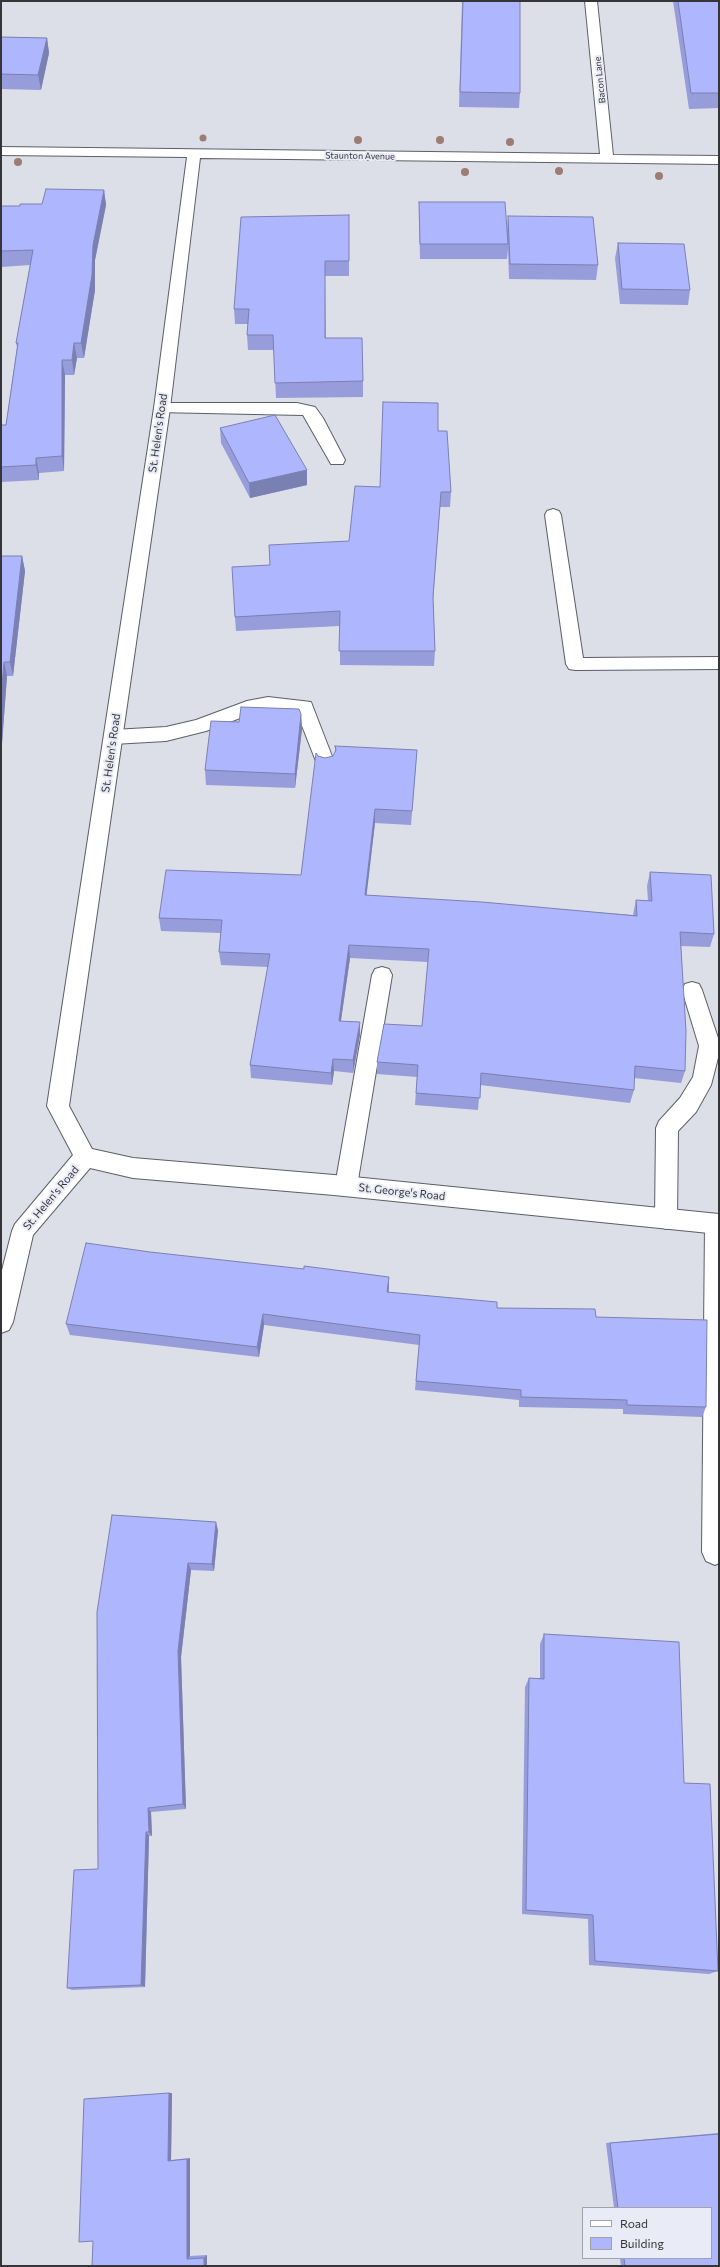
<!DOCTYPE html>
<style>
body{margin:0}
#map{position:relative;width:720px;height:2267px;overflow:hidden;background:#dcdee8;font-family:Commissioner,sans-serif}
canvas{display:block}
.frame{position:absolute;inset:0;border:2px solid #353539;pointer-events:none}
.legend{position:absolute;left:582px;top:2207px;width:130px;height:52px;box-sizing:border-box;background:#e9ebf6;border:1px solid #a1a2aa;margin:0;padding:5px 7px;list-style:none;font-size:12px;color:#353539}
.legend li{display:flex;align-items:center;gap:8px;height:20px}
.legend b{width:20px;border:1px solid #a1a2aa}
</style>
<div id="map">
<canvas width="720" height="2267"></canvas>
<div class="frame"></div>
<ul class="legend">
<li><b style="height:5px;background:#fff"></b>Road</li>
<li><b style="height:11px;background:#aeb7fe"></b>Building</li>
</ul>
</div>
<script>
const ctx = document.querySelector('canvas').getContext('2d');
ctx.lineJoin = 'round';
const toPath = rows => new Path2D(rows.map(r => 'M' + r).join(''));
function stroke(path, color, width, dash) { ctx.strokeStyle = color; ctx.lineWidth = width; ctx.lineCap = dash ? 'butt' : 'round'; ctx.setLineDash(dash || []); ctx.stroke(path); }
function fillPath(path, color) { ctx.fillStyle = color; ctx.fill(path, 'evenodd'); }
function write(font, color, halo, rows, align = 'center') {
  ctx.font = font + ' Commissioner,sans-serif'; ctx.lineWidth = 4; ctx.setLineDash([]); ctx.textBaseline = 'middle'; ctx.strokeStyle = halo; ctx.fillStyle = color; for (const [text, x, y, turn = 0] of rows) {
    ctx.save(); ctx.translate(x, y); ctx.rotate((+turn || 0) * Math.PI / 180); ctx.textAlign = isNaN(turn) ? turn : align; if (halo) ctx.strokeText(text, 0, 0); ctx.fillText(text, 0, 0); ctx.restore();
  }
}
const service = toPath([
 [162,403,297,403,315,407,323,418,345,460,343,464,331,464,303,415,156,412,154,408,156,404,162,403],
 [553,509,559,511,561,515,583,658,719,657,719,669,575,670,569,669,566,664,545,515,547,511,553,509],
 [268,697,311,702,335,764,333,769,326,771,319,769,297,713,268,711,256,712,206,731,166,741,113,744,106,742,104,737,106,732,113,730,166,727,196,720,247,701,268,697],
 [382,967,389,969,392,975,357,1186,354,1193,346,1196,338,1193,335,1186,372,975,375,969,382,967],
 [692,982,699,984,702,990,719,1041,719,1054,711,1085,696,1112,678,1131,677,1219,674,1226,666,1229,658,1226,655,1219,656,1128,659,1121,680,1098,693,1077,699,1046,682,990,685,984,692,982],
 [716,1214,719,1215,719,1563,715,1565,706,1561,702,1552,705,1224,708,1217,716,1214]
]);
const minor = toPath([
 [585,1,597,1,613,155,719,156,719,164,200,158,170,408,69,1106,92,1149,133,1158,334,1175,719,1214,719,1234,334,1195,133,1178,90,1168,33,1235,13,1322,9,1330,1,1333,1,1274,12,1231,15,1224,73,1155,47,1106,154,408,187,157,1,155,1,147,600,154,585,1]
]);
stroke(service, '#5d5e68', 2);
stroke(minor, '#5d5e68', 2);
fillPath(service, '#fff');
fillPath(minor, '#fff');
ctx.fillStyle = '#9d7c74';
for (const [x, y, r] of [
 [203,138,3.5],
 [358,140,4],
 [440,140,4],
 [510,142,4],
 [18,162,4],
 [559,171,4],
 [465,172,4],
 [659,176,4]
]) { ctx.beginPath(); ctx.arc(x, y, r, 0, 2 * Math.PI); ctx.fill(); }
fillPath(toPath([
 [462,1,520,93,519,108,459,107],
 [673,1,719,1,719,108,689,109],
 [1,37,47,38,49,53,41,90,1,89],
 [104,190,106,205,95,260,95,290,84,358,77,358,74,375,65,375,64,471,39,473,39,480,1,482,1,425,6,425,17,347,16,343,30,265,1,267,1,206,20,206,42,204],
 [419,202,507,229,508,216,598,265,596,280,509,279,508,249,507,259,420,259,419,217],
 [349,215,349,276,325,276,326,338,363,381,363,397,276,398,274,350,248,350,247,335,248,324,235,324,234,309],
 [618,243,690,290,688,305,620,304,615,258],
 [220,428,307,470,307,485,250,498,221,443],
 [438,431,451,492,450,507,440,507,433,600,435,651,434,666,340,665,340,626,236,631,235,617,270,565,349,541,380,487],
 [1,556,22,556,25,571,13,676,7,676,1,757],
 [301,714,302,729,295,788,206,785,205,770,239,722],
 [335,746,416,764,411,825,375,823,366,895,633,915,636,900,648,901,647,886,650,872,714,934,710,947,681,946,685,1071,681,1083,634,1078,634,1090,630,1103,480,1085,478,1110,415,1105,417,1077,377,1074,377,1062,422,1026,428,962,350,958,341,1021,360,1035,353,1073,334,1071,332,1085,251,1078,250,1065,268,967,221,965,219,952,221,933,161,931,159,918,301,875,318,756,325,758,333,756,335,753],
 [389,1288,388,1292,497,1308,596,1317,706,1407,702,1417,623,1414,623,1409,519,1407,519,1400,415,1390,419,1345,264,1325,259,1357,70,1335,66,1324],
 [218,1530,214,1571,191,1570,181,1657,186,1809,151,1812,152,1836,149,1836,145,1987,72,1990,67,1988,98,1869,97,1612],
 [544,1634,684,1783,718,1971,709,1974,589,1965,588,1919,522,1914,525,1687,529,1678,540,1678,540,1644],
 [169,2093,172,2093,171,2160,190,2158,190,2256,207,2255,207,2266,92,2266],
 [719,2133,719,2266,621,2266,620,2258,711,2258,711,2208,614,2208,606,2143]
]), '#969dda');
fillPath(toPath([
 [47,38,49,53,41,90,38,75],
 [104,190,106,205,95,260,95,290,84,358,81,343,93,245],
 [74,343,77,358,74,375,72,360],
 [62,360,65,375,64,471,62,456],
 [36,458,39,473,39,480,36,465],
 [307,470,307,485,250,498,249,483],
 [22,556,25,571,13,676,10,662],
 [4,662,7,676,1,757,1,697],
 [301,714,302,729,295,788,295,774],
 [375,809,375,823,365,909,365,895],
 [349,945,350,958,339,1033,339,1021],
 [360,1022,360,1035,353,1073,353,1060],
 [333,1059,334,1071,332,1085,331,1073],
 [389,1277,389,1288,387,1303,387,1292],
 [263,1314,264,1325,259,1357,257,1347],
 [216,1522,218,1530,214,1571,212,1564],
 [188,1563,191,1570,181,1657,186,1809,183,1804,178,1651],
 [148,1808,151,1812,152,1836,149,1832],
 [146,1832,149,1836,145,1987,141,1985],
 [169,2093,172,2093,171,2160,168,2161],
 [190,2158,190,2256,187,2259,187,2159],
 [207,2255,207,2266,204,2266,204,2258]
]), '#7a80b2');
const building = toPath([
 [463,1,520,1,520,93,460,92,463,1],
 [678,1,719,1,719,93,691,93,678,1],
 [1,37,47,38,38,75,1,74,1,37],
 [46,189,104,190,93,245,92,275,81,343,74,343,72,360,62,360,62,456,36,458,36,465,1,467,1,425,6,425,18,343,16,343,33,250,1,251,1,206,20,206,20,204,42,204,46,189],
 [419,202,505,202,508,244,420,244,419,202],
 [349,215,349,261,325,261,325,338,362,338,363,381,275,383,273,335,247,335,249,309,234,309,241,217,349,215],
 [508,216,593,217,598,265,510,264,508,216],
 [618,243,684,244,690,290,622,289,618,243],
 [383,402,438,403,438,431,447,431,451,492,441,492,433,597,435,651,339,651,340,611,235,617,232,567,270,565,269,545,349,541,355,486,380,487,383,402],
 [275,415,307,470,249,483,220,428,275,415],
 [1,556,22,556,10,662,4,662,1,697,1,556],
 [241,707,299,709,301,714,295,774,205,770,211,721,239,722,241,707],
 [335,746,417,750,412,811,375,809,365,895,482,902,637,916,636,900,652,901,650,872,711,875,714,934,680,932,686,1031,685,1071,635,1066,634,1090,481,1073,480,1098,416,1093,418,1065,377,1062,384,1024,422,1026,429,949,349,945,339,1021,360,1022,353,1060,333,1059,331,1073,250,1065,270,954,219,952,222,920,159,918,166,870,301,875,316,753,318,756,325,758,333,756,336,750,335,746],
 [86,1243,150,1252,304,1269,304,1266,389,1277,387,1292,497,1302,497,1308,595,1309,596,1317,707,1320,706,1407,627,1405,627,1400,521,1397,521,1390,416,1381,420,1335,263,1314,257,1347,66,1324,86,1243],
 [112,1515,216,1522,212,1564,188,1563,178,1651,183,1804,148,1808,149,1832,146,1832,141,1985,67,1988,74,1870,98,1869,97,1612,112,1515],
 [544,1634,679,1642,684,1783,710,1784,718,1971,595,1961,593,1915,526,1910,529,1678,544,1679,544,1634],
 [169,2093,168,2161,187,2159,187,2259,204,2258,204,2266,92,2266,93,2241,79,2242,84,2099,169,2093],
 [719,2134,719,2266,625,2266,624,2258,711,2258,711,2208,618,2208,610,2143,719,2134]
]);
fillPath(building, '#aeb7fe');
stroke(building, '#7a80b2', 1);
write('9px', '#353539', '#e9ebf6', [
 ["Bacon Lane",600,80,-96],
 ["Staunton Avenue",360,156,1]
]);
write('11px', '#353539', '#e9ebf6', [
 ["St. Helen's Road",158,433,-82],
 ["St. Helen's Road",111,753,-82],
 ["St. George's Road",402,1192,6],
 ["St. Helen's Road",51,1198,-50]
]);
</script>
